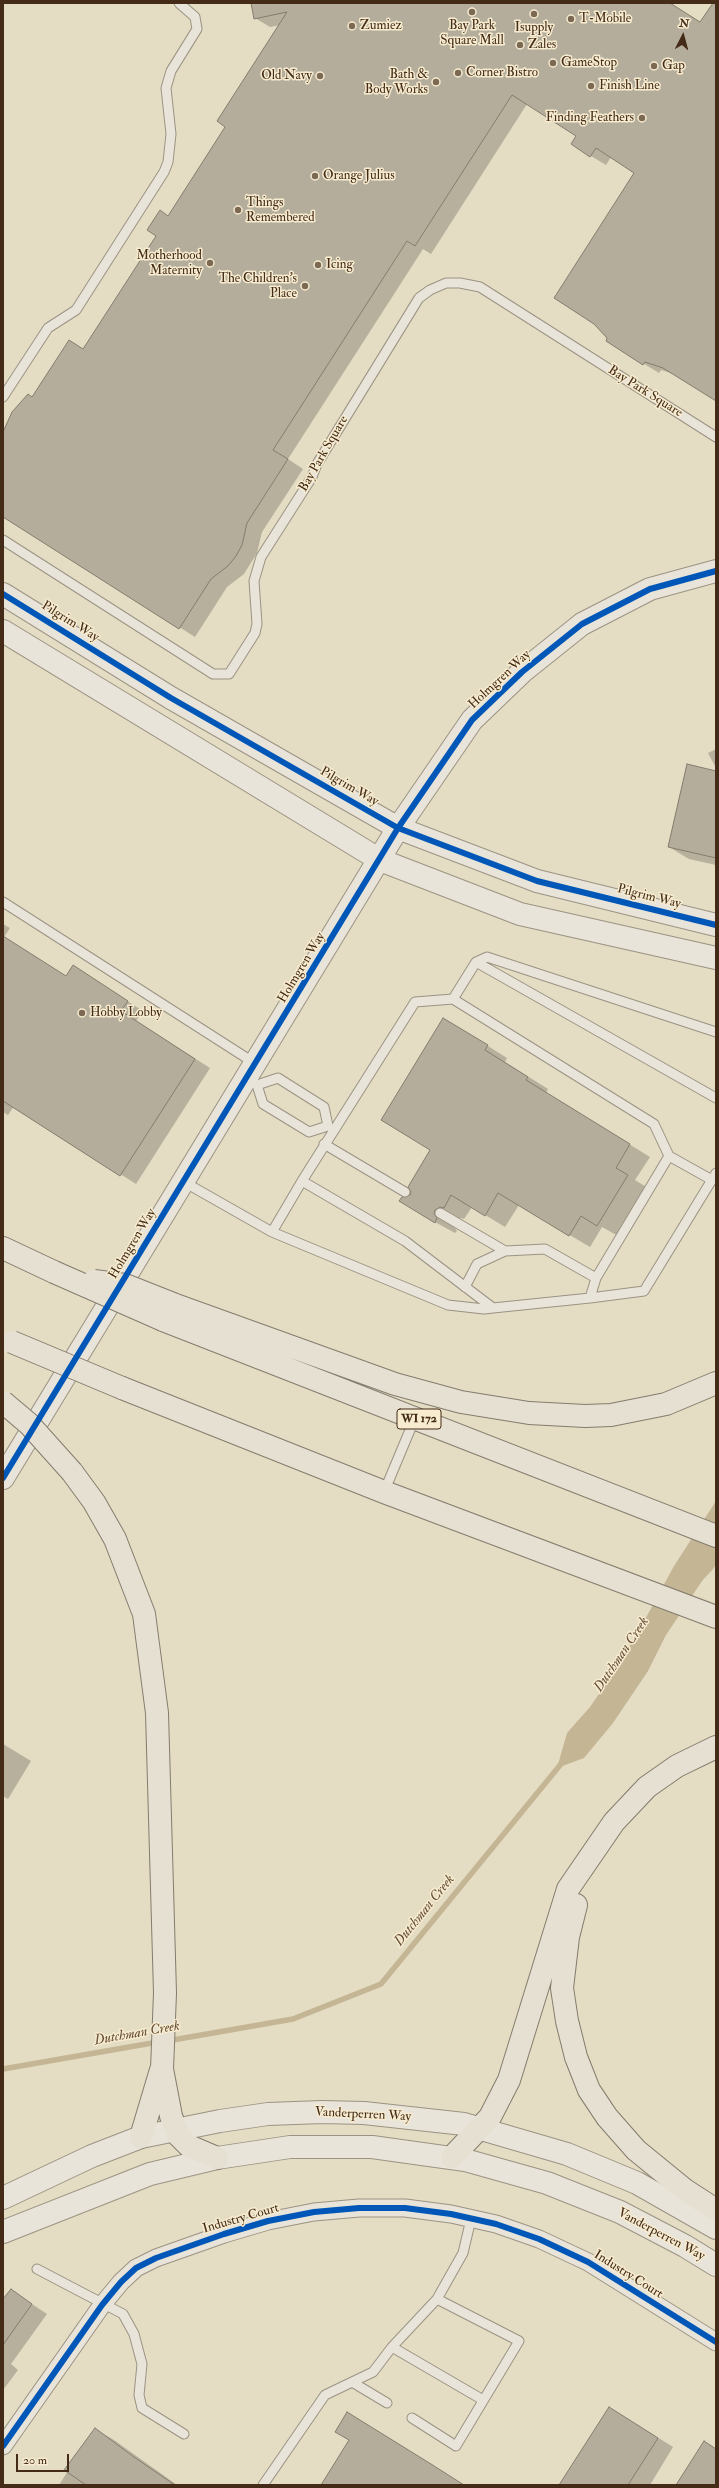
<!DOCTYPE html>
<style>
body{margin:0}
#map{position:relative;width:719px;height:2488px;overflow:hidden;background:#e4dcc3;font-family:"IM FELL Double Pica",serif}
canvas{display:block}
.frame{position:absolute;inset:0;border:4px solid #442b17;pointer-events:none}
.north{position:absolute;left:663px;top:16px;width:40px;height:40px;-webkit-text-stroke:3px #f7ecd0;paint-order:stroke;rotate:6deg;font-size:11px;font-weight:700;line-height:16px;text-align:center;color:#442b17}
.north::after{content:'';display:block;margin:auto;width:14px;height:18px;background:#442b17;clip-path:polygon(50% 0,100% 100%,50% 72%,0 100%)}
.scale{position:absolute;left:16px;top:2454px;width:53px;height:18px;box-sizing:border-box;border:2px solid #442b17;border-top:0;padding-left:5px;font-size:12px;line-height:14px;white-space:nowrap;color:#442b17;-webkit-text-stroke:3px #f7ecd0;paint-order:stroke}
</style>
<div id="map">
<canvas width="719" height="2488"></canvas>
<div class="frame"></div>
<div class="north">N</div>
<div class="scale">20 m</div>
</div>
<script>
const ctx = document.querySelector('canvas').getContext('2d');
ctx.lineJoin = 'round';
function fillPath(path, color) { ctx.fillStyle = color; ctx.fill(path, 'evenodd'); }
const toPath = rows => new Path2D(rows.map(r => 'M' + r).join(''));
function stroke(path, color, width, dash) { ctx.strokeStyle = color; ctx.lineWidth = width; ctx.lineCap = dash ? 'butt' : 'round'; ctx.setLineDash(dash || []); ctx.stroke(path); }
function write(font, color, halo, rows, align = 'center') {
  ctx.font = font + ' "IM FELL Double Pica",serif'; ctx.lineWidth = 3; ctx.setLineDash([]); ctx.textBaseline = 'middle'; ctx.strokeStyle = halo; ctx.fillStyle = color; for (const [text, x, y, turn = 0] of rows) {
    ctx.save(); ctx.translate(x, y); ctx.rotate((+turn || 0) * Math.PI / 180); ctx.textAlign = isNaN(turn) ? turn : align; if (halo) ctx.strokeText(text, 0, 0); ctx.fillText(text, 0, 0); ctx.restore();
  }
}
fillPath(toPath([
 [716,1501,716,1564,713,1569,702,1581,666,1635,648,1671,613,1723,584,1758,557,1768,567,1733,590,1707,611,1676,642,1625,674,1566]
]), '#c4b594');
fillPath(toPath([
 [252,3,669,3,701,23,716,5,716,400,677,375,661,370,659,373,607,341,636,173,611,157,606,165,591,156,572,144,577,136,527,104,431,254,423,249,288,459,303,469,262,532,257,553,244,574,227,587,195,637,3,516,3,445,33,398,84,350,227,126,280,25,270,27,255,18],
 [716,749,716,768,708,753],
 [716,772,716,865,689,859,669,847],
 [3,924,10,928,4,937,66,977,88,976,143,1011,136,1021,210,1068,136,1184,14,1106,8,1115,3,1112],
 [464,1031,507,1058,505,1062,548,1089,546,1093,650,1157,635,1180,648,1188,618,1236,602,1227,590,1247,519,1205,505,1227,472,1207,464,1219,461,1218,455,1221,454,1226,457,1231,455,1233,435,1222,411,1196,432,1150],
 [3,1744,31,1761,8,1799,3,1796],
 [11,2290,47,2314,11,2364,18,2370,3,2390,3,2301],
 [625,2417,673,2447,650,2485,561,2485],
 [95,2429,114,2440,177,2485,59,2485]
]), '#0003');
stroke(toPath([
 [167,2041,293,2019,381,1984,561,1764],
 [3,2069,158,2042]
]), '#c4b594', 5.5);
const building = toPath([
 [251,3,670,3,700,22,713,3,716,3,716,401,663,368,645,362,643,365,606,341,607,338,594,324,554,298,634,173,596,148,590,157,571,144,576,136,512,95,415,246,407,241,273,450,288,459,247,523,242,545,236,556,228,566,211,579,179,629,3,517,3,432,12,412,28,394,32,397,69,340,83,349,156,236,147,230,160,210,168,216,225,127,217,121,287,12,254,19,251,3],
 [687,764,716,771,716,858,668,847,687,764],
 [3,936,66,976,73,965,128,1001,121,1011,195,1059,120,1176,3,1101,3,936],
 [443,1018,488,1045,485,1050,528,1077,526,1080,630,1144,616,1168,628,1175,597,1226,581,1216,569,1236,498,1193,485,1216,451,1195,444,1208,440,1207,435,1210,434,1213,437,1218,435,1223,399,1201,402,1197,410,1195,411,1192,408,1187,430,1150,381,1120,443,1018],
 [11,2289,32,2304,3,2345,3,2299,11,2289],
 [609,2407,658,2438,628,2485,559,2485,609,2407],
 [347,2412,431,2464,464,2485,321,2485,349,2440,335,2432,347,2412],
 [95,2428,134,2457,175,2485,86,2485,64,2470,95,2428],
 [704,2441,716,2449,716,2485,676,2485,704,2441]
]);
fillPath(building, '#b4ad9b');
stroke(building, '#847c6d', 1);
const service = toPath([
 [3,397,48,328,76,310,164,172,168,162,171,134,166,88,171,71,197,29,195,17,179,3],
 [3,540,213,674,229,674,255,633,257,624,254,581,261,557,312,477,317,464,419,298,430,290,446,283,460,283,480,287,716,437],
 [3,902,256,1064],
 [476,962,716,1098],
 [453,999,654,1124,669,1156,596,1278,590,1298,493,1308,405,1241,302,1181,415,1002,453,999],
 [453,999,476,962,487,957,716,1032],
 [247,1078,257,1085,263,1104,309,1132,328,1126,324,1107,278,1078,257,1085],
 [324,1144,405,1192],
 [669,1156,712,1180],
 [184,1182,272,1232,448,1305,484,1309,493,1308],
 [440,1213,505,1251,545,1249,596,1278],
 [272,1232,302,1181],
 [465,1287,477,1264,505,1251],
 [590,1298,644,1291,716,1173],
 [384,1492,415,1418],
 [37,2269,123,2314,134,2334,142,2364,139,2395,142,2408,184,2434],
 [392,2347,483,2400],
 [352,2382,387,2403],
 [412,2418,456,2446,519,2341,437,2299],
 [263,2485,325,2395,373,2372,392,2347,437,2299,463,2253,471,2219]
]);
const minor = toPath([
 [3,2446,102,2305,121,2282,136,2268,156,2258,224,2234,268,2221,314,2212,359,2208,405,2208,451,2214,496,2224,539,2239,588,2262,716,2342]
]);
const tertiary = toPath([
 [3,594,171,698,398,828,537,881,716,925],
 [3,631,380,860,520,914,716,958],
 [3,1478,398,828,472,720,522,672,582,624,650,589,716,571],
 [3,2198,92,2156,141,2137,220,2121,268,2114,322,2112,364,2113,464,2124,567,2154,637,2183,716,2228],
 [3,2232,150,2174,217,2158,290,2147,372,2147,465,2160,547,2183,620,2212,685,2246,716,2265]
]);
const motorway = toPath([
 [3,1248,54,1272],
 [173,1304,395,1384,461,1402,529,1413,585,1416,611,1415,666,1404,716,1383],
 [163,1320,716,1536],
 [122,1388,384,1492,716,1617],
 [72,1472,94,1502,115,1539,144,1614,157,1713,165,1993,162,2069,171,2116,178,2135,189,2146,217,2158],
 [576,1905,568,1937,562,1988,567,2021,576,2057,589,2090,607,2117,636,2150,685,2190,716,2210],
 [141,2137,161,2070],
 [452,2157,490,2117,509,2080,568,1889,614,1822,647,1787,677,1766,716,1747]
]);
stroke(service, '#9b9383', 11);
stroke(minor, '#9b9383', 19);
stroke(tertiary, '#9b9383', 24);
stroke(motorway, '#847c6d', 24);
stroke(service, '#e9e4d9', 9);
stroke(minor, '#e9e4d9', 17);
stroke(tertiary, '#e9e4d9', 22);
stroke(motorway, '#e6e0d2', 22);
const motorwayBridge = toPath([
 [54,1272,163,1320],
 [94,1281,125,1285,173,1304],
 [12,1342,122,1388],
 [3,1402,29,1424,72,1472]
]);
stroke(motorwayBridge, '#847c6d', 24, []);
stroke(motorwayBridge, '#e6e0d2', 22);
stroke(toPath([
 [3,594,171,698,398,828,537,881,716,925],
 [3,1478,398,828,472,720,522,672,582,624,650,589,716,571],
 [3,2446,102,2305,121,2282,136,2268,156,2258,224,2234,268,2221,314,2212,359,2208,405,2208,451,2214,496,2224,539,2239,588,2262,716,2342]
]), '#0057b8', 6);
for (const [x, y, r, color] of [
 [472,12,4,"#7c6953"],
 [534,14,4,"#7c6953"],
 [571,19,4,"#7c6953"],
 [352,26,4,"#7c6953"],
 [520,45,4,"#7c6953"],
 [553,63,4,"#7c6953"],
 [654,66,4,"#7c6953"],
 [458,73,4,"#7c6953"],
 [320,76,4,"#7c6953"],
 [436,82,4,"#7c6953"],
 [591,86,4,"#7c6953"],
 [642,118,4,"#7c6953"],
 [315,176,4,"#7c6953"],
 [238,210,4,"#7c6953"],
 [210,263,4,"#7c6953"],
 [318,265,4,"#7c6953"],
 [305,286,4,"#7c6953"],
 [82,1013,4,"#7c6953"]
]) { const dot = new Path2D(); dot.arc(x, y, r, 0, 2 * Math.PI); ctx.fillStyle = color; ctx.fill(dot); stroke(dot, '#f7ecd0', 1.5); }
for (const [x, y, w] of [
 [419,1419,44]
]) { const box = new Path2D(); box.roundRect(x - w / 2, y - 10, w, 20, 3); ctx.fillStyle = '#f7ecd0'; ctx.fill(box); stroke(box, '#442b17', 1); }
write('bold 12px', '#442b17', null, [
 ["WI 172",419,1419]
]);
write('13px', '#442b17', '#f7ecd0', [
 ["T-Mobile",579,19],
 ["Zumiez",360,26],
 ["Bay Park",472,26,"center"],
 ["Square Mall",472,41,"center"],
 ["Isupply",534,28,"center"],
 ["Zales",528,45],
 ["GameStop",561,63],
 ["Gap",662,66],
 ["Corner Bistro",466,73],
 ["Bath &",428,75,"right"],
 ["Body Works",428,90,"right"],
 ["Old Navy",312,76,"right"],
 ["Finish Line",599,86],
 ["Finding Feathers",634,118,"right"],
 ["Orange Julius",323,176],
 ["Things",246,203],
 ["Remembered",246,218],
 ["Motherhood",202,256,"right"],
 ["Maternity",202,271,"right"],
 ["Icing",326,265],
 ["The Children's",297,279,"right"],
 ["Place",297,294,"right"],
 ["Hobby Lobby",90,1013]
], 'left');
write('13px', '#442b17', '#f7ecd0', [
 ["Bay Park Square",645,392,32],
 ["Bay Park Square",324,454,-60],
 ["Pilgrim Way",70,622,32],
 ["Holmgren Way",500,680,-43],
 ["Pilgrim Way",349,787,30],
 ["Pilgrim Way",649,897,14],
 ["Holmgren Way",302,968,-59],
 ["Holmgren Way",133,1244,-59],
 ["Vanderperren Way",363,2115,3],
 ["Industry Court",241,2219,-16],
 ["Vanderperren Way",661,2235,28],
 ["Industry Court",628,2275,32]
]);
write('italic 14px', '#664f36', '#f7ecd0', [
 ["Dutchman Creek",622,1655,-56],
 ["Dutchman Creek",425,1911,-51],
 ["Dutchman Creek",137,2034,-10]
]);
</script>
